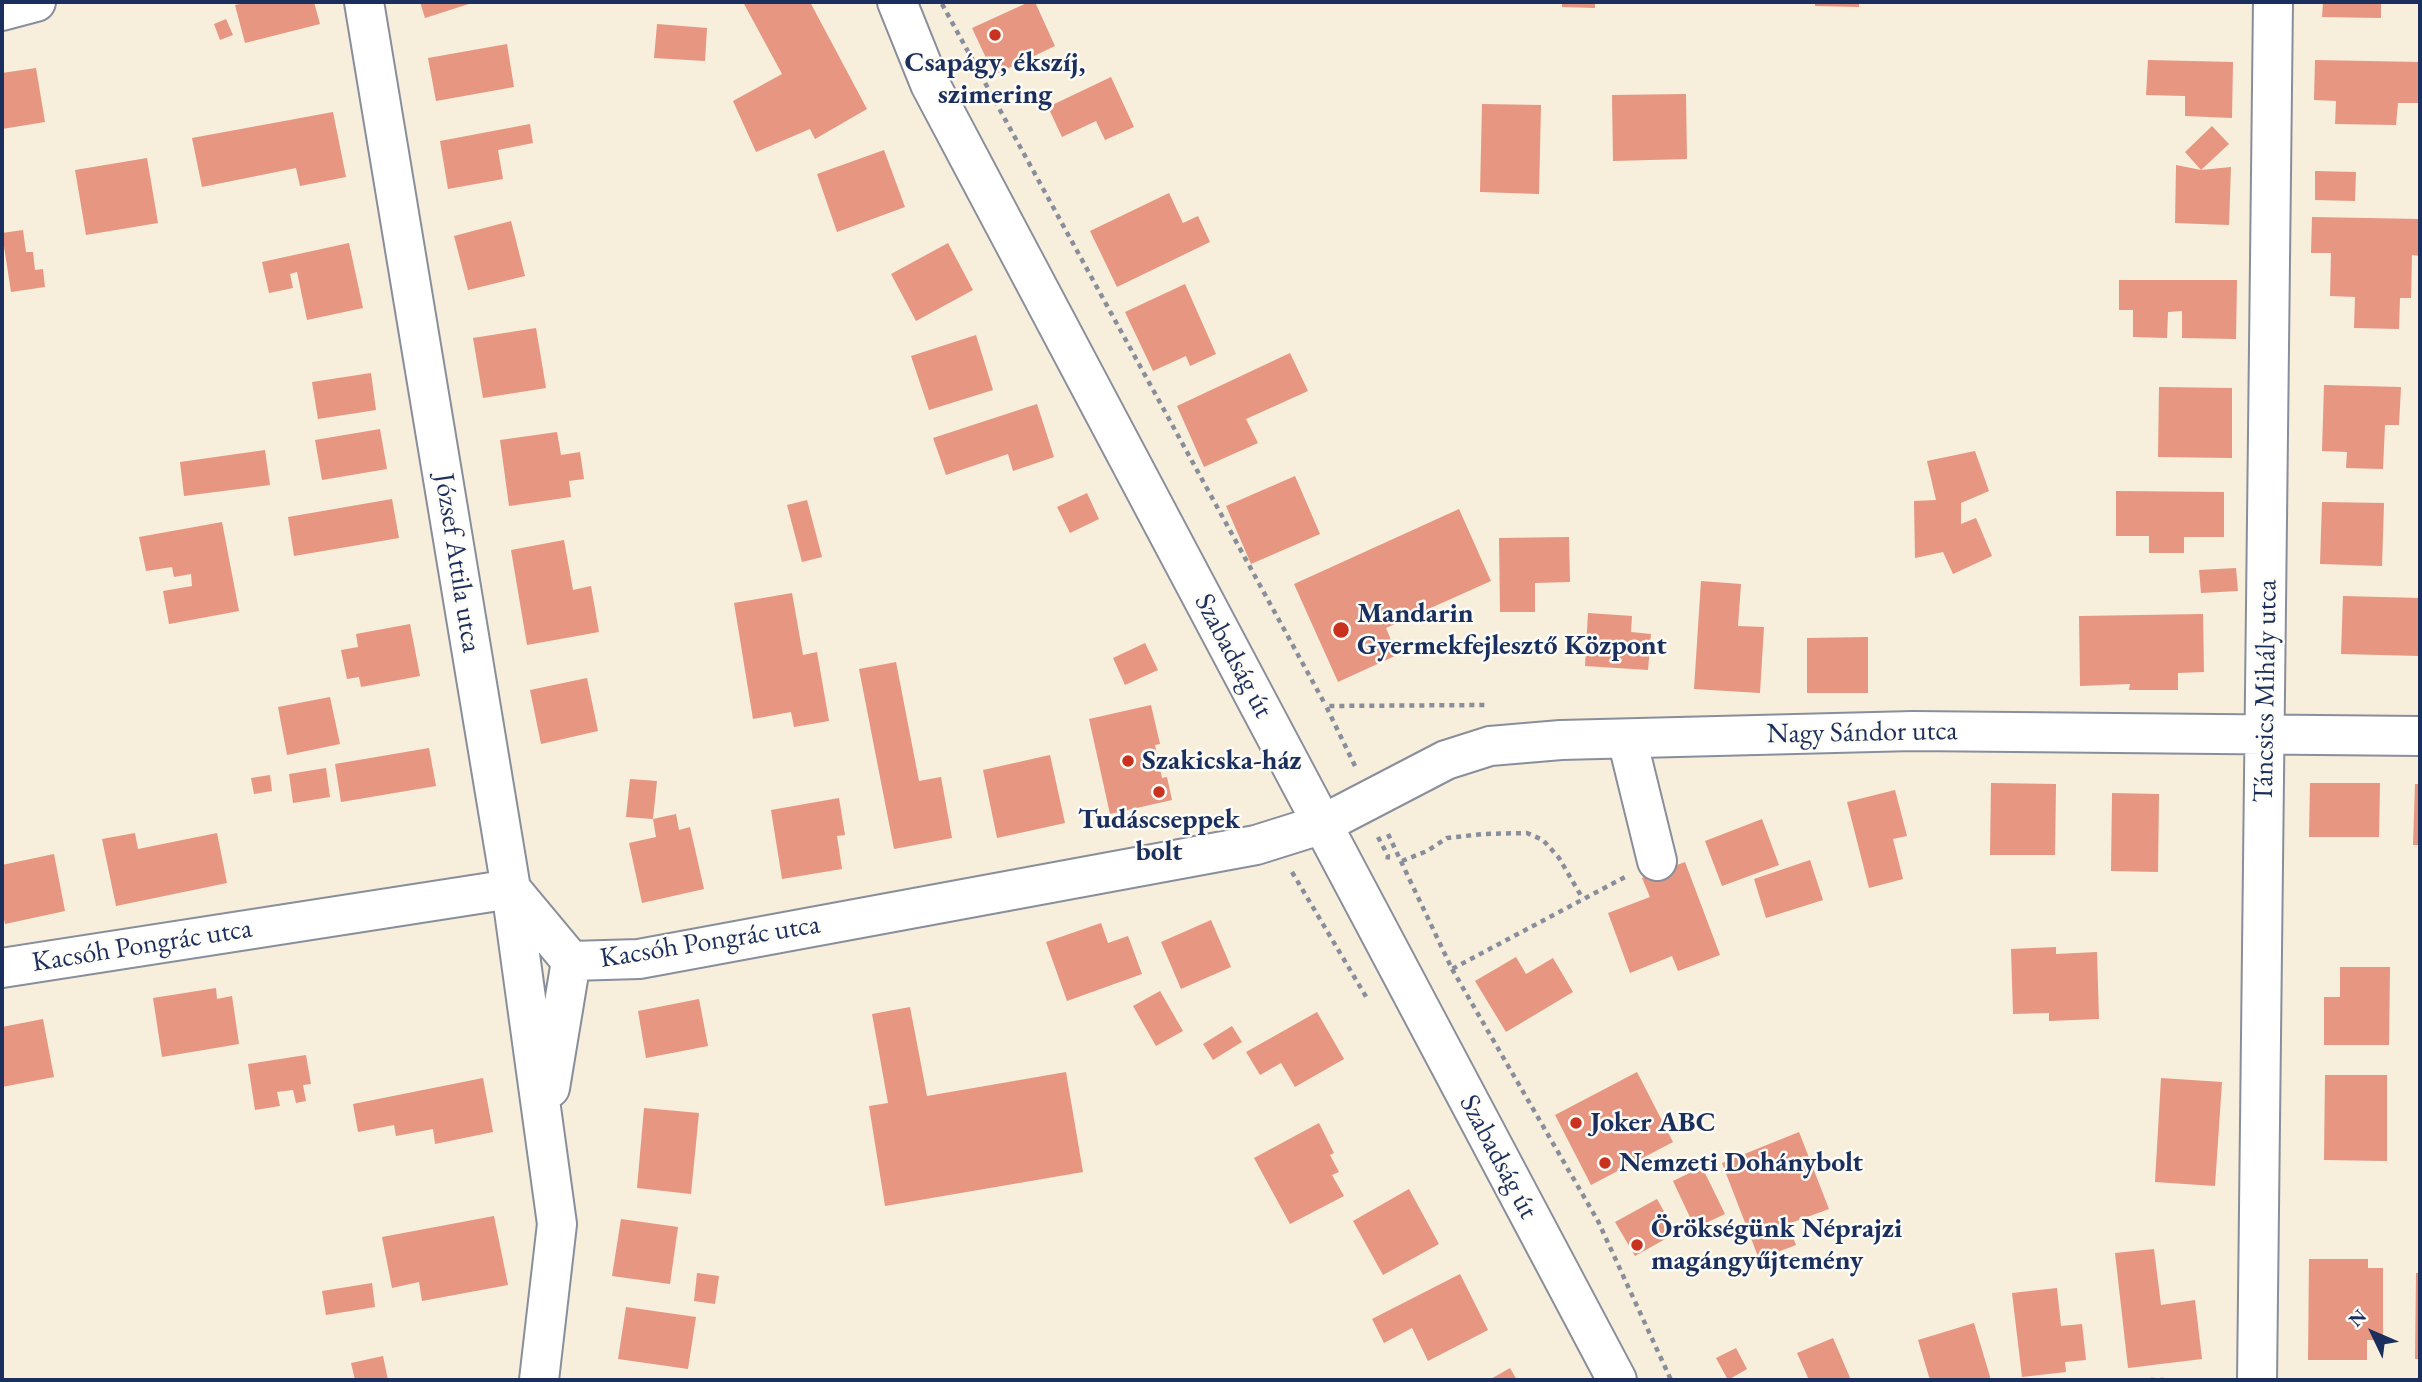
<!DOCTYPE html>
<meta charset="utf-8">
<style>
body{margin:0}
#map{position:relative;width:2422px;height:1382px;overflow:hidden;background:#f7eedb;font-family:"EB Garamond",serif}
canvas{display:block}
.frame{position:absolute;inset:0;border:4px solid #1b2f5e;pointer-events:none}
.north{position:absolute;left:2338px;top:1298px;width:70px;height:70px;-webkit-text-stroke:5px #fdfcf7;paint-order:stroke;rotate:314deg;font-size:19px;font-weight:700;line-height:28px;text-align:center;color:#1b2f5e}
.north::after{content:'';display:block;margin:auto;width:24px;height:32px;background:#1b2f5e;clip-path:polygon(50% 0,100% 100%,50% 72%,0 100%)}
</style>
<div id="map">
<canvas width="2422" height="1382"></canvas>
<div class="frame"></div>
<div class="north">N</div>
</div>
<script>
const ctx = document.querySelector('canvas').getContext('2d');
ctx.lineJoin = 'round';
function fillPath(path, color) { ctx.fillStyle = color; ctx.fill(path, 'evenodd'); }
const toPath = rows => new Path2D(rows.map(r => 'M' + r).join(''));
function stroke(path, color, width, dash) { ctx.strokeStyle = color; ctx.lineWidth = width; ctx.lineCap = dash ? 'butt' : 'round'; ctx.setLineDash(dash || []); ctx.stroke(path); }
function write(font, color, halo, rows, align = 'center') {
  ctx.font = font + ' "EB Garamond",serif'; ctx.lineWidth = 5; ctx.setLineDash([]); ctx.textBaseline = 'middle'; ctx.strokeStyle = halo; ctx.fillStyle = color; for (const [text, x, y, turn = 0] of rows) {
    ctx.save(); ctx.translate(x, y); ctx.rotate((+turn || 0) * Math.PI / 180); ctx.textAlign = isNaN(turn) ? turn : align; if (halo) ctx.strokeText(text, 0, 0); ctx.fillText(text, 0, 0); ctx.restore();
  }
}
fillPath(toPath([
 [249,2,314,2,320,24,245,43,235,5],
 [420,2,475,2,425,18],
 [743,2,810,2,867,109,815,139,810,129,756,152,733,101,782,74],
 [1029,2,1035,2,1055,46,994,75,972,28],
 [1562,2,1595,2,1595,8,1562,7],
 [1815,2,1859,2,1859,7,1815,6],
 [2323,2,2381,2,2381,18,2322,17],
 [226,19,233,35,220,40,214,24],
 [657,24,707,28,705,61,654,58],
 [507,44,514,87,436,101,428,58],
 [2148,60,2233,62,2232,118,2185,116,2185,96,2146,95],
 [2315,60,2420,62,2420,103,2398,103,2396,125,2335,124,2336,101,2314,100],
 [36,68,45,122,2,129,2,73],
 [1111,77,1134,127,1105,140,1096,121,1062,137,1048,107],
 [1686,94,1687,159,1613,161,1612,95],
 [1482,104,1541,105,1539,194,1480,192],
 [333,112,346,177,300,186,296,168,202,187,192,138],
 [530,124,533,143,498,150,503,179,448,189,440,141],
 [2212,126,2229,144,2201,170,2185,152],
 [884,150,905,207,837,232,817,174],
 [147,158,158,223,86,235,75,170],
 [2176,165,2201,170,2231,167,2229,225,2175,223],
 [2315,171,2356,172,2355,201,2315,200],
 [1169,193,1183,223,1198,216,1210,242,1117,287,1090,231],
 [2312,217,2420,219,2420,256,2412,255,2411,298,2400,298,2399,329,2354,328,2355,297,2330,296,2331,253,2311,253],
 [511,221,525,276,468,290,454,236],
 [23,230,26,252,33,252,35,270,43,269,45,287,11,292,2,233],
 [349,243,363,308,307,320,297,272,290,274,293,288,269,293,262,262],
 [948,243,973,290,916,321,891,274],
 [2119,280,2237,280,2236,339,2182,338,2182,311,2168,312,2167,338,2133,337,2133,310,2119,310],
 [1185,284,1216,354,1190,366,1186,356,1153,371,1125,312],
 [536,328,546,388,483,398,473,338],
 [976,335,993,390,929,410,911,356],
 [1290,353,1308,391,1246,419,1258,443,1204,467,1177,406],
 [371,373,376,410,318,419,312,382],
 [2324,385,2401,387,2399,425,2385,425,2383,469,2346,468,2347,452,2322,451],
 [2159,387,2232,388,2232,458,2158,457],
 [1037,404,1054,457,1013,471,1008,454,946,475,933,438],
 [380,429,387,469,322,480,315,440],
 [557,432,561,455,580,452,584,479,569,481,571,497,509,506,500,440],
 [265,450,270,485,184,496,180,462],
 [1975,451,1989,491,1961,503,1961,524,1976,518,1992,556,1953,574,1943,552,1915,558,1914,501,1936,500,1927,461],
 [1295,476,1320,534,1251,564,1226,506],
 [2116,491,2224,492,2224,537,2184,537,2184,553,2149,553,2149,536,2116,536],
 [1087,493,1099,519,1070,533,1057,507],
 [392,499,399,538,294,556,288,517],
 [807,500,822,557,802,562,787,505],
 [2322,502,2384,503,2382,566,2320,564],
 [1459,509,1491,581,1386,628,1397,655,1338,682,1294,584],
 [222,522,239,611,169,624,163,591,192,586,191,574,174,577,172,567,146,571,139,537],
 [1569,537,1570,582,1535,583,1535,612,1500,612,1499,538],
 [564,540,573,590,591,586,599,632,527,645,511,550],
 [2236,568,2238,591,2201,593,2199,570],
 [1701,581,1741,584,1738,626,1764,627,1760,693,1694,689],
 [792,593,803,655,817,652,829,721,794,727,791,712,753,719,734,603],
 [2343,596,2420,598,2420,656,2341,654],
 [1588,613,1632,616,1631,632,1651,634,1648,670,1585,666],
 [2203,614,2204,672,2178,673,2178,690,2129,690,2130,684,2080,686,2079,616],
 [410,624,420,676,361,687,359,677,347,679,341,650,358,647,356,634],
 [1868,637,1868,693,1807,693,1807,638],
 [1145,643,1158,670,1125,685,1113,658],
 [896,662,919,781,941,777,952,838,894,849,859,669],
 [587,678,598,731,541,744,530,690],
 [330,697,340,744,287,755,278,707],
 [1151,705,1160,744,1155,745,1162,778,1167,777,1172,800,1110,814,1089,719],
 [429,748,436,786,341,802,335,764],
 [1050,755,1065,823,997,838,983,770],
 [326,768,330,797,293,803,289,774],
 [270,775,272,791,254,794,251,778],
 [630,779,657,781,653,819,626,817],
 [1991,783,2056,784,2055,855,1990,855],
 [2310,783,2380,783,2379,837,2309,837],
 [2415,784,2420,784,2420,845,2413,845],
 [1895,790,1907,836,1893,839,1903,879,1869,888,1847,802],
 [2112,793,2159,794,2158,872,2111,871],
 [839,798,845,835,837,836,842,869,782,879,771,810],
 [676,814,679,830,690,827,704,889,642,903,629,843,656,837,653,819],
 [1762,819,1779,865,1722,886,1705,841],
 [135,833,138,849,217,833,227,883,116,906,102,839],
 [54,854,65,911,5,924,2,910,2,865],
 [1810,860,1823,900,1766,918,1754,879],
 [1685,862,1720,955,1678,971,1672,956,1630,973,1608,913,1650,897,1642,878],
 [1211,920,1231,967,1181,989,1161,942],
 [1101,923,1108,943,1128,936,1142,974,1067,1001,1046,942],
 [2056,947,2056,954,2097,952,2099,1019,2049,1021,2049,1013,2013,1014,2011,949],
 [1516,957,1526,974,1553,958,1573,992,1506,1032,1475,981],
 [2340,967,2390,967,2389,1045,2324,1045,2324,997,2340,997],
 [216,988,217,999,232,996,239,1044,162,1057,153,998],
 [1160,991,1183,1031,1156,1046,1133,1006],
 [699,999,708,1046,646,1058,638,1011],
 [910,1007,927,1096,1066,1072,1083,1172,885,1206,869,1106,888,1103,872,1014],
 [1317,1012,1344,1059,1295,1087,1281,1063,1260,1075,1246,1052],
 [43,1019,54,1077,2,1087,2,1027],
 [1232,1026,1242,1042,1213,1060,1203,1044],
 [306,1055,311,1084,303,1085,306,1101,296,1103,293,1090,277,1092,280,1106,255,1110,248,1064],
 [1637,1072,1673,1142,1591,1185,1555,1115],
 [2325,1075,2387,1075,2387,1161,2324,1160],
 [483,1078,493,1132,435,1144,433,1129,396,1136,394,1125,358,1132,353,1104],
 [2161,1078,2222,1082,2215,1186,2155,1182],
 [644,1108,699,1113,691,1194,637,1188],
 [1319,1123,1334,1153,1330,1155,1339,1172,1332,1175,1344,1196,1290,1224,1254,1158],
 [1799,1132,1829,1209,1788,1224,1796,1245,1759,1259,1722,1163],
 [1702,1167,1725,1214,1695,1228,1673,1181],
 [1409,1189,1439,1244,1383,1275,1353,1221],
 [1657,1199,1676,1233,1635,1256,1615,1222],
 [494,1216,508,1285,422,1301,419,1282,392,1288,382,1237],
 [621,1219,678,1227,670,1284,612,1276],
 [2154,1249,2161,1305,2195,1300,2202,1359,2128,1368,2115,1253],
 [2309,1259,2368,1259,2368,1268,2383,1268,2383,1340,2367,1340,2367,1360,2308,1360],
 [697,1273,719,1276,715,1304,694,1301],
 [2416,1273,2420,1273,2420,1359,2415,1359],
 [1460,1274,1488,1330,1428,1361,1412,1328,1384,1343,1372,1319],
 [372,1283,375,1307,326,1315,322,1291],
 [2057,1288,2061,1326,2082,1324,2086,1360,2065,1362,2066,1372,2022,1377,2012,1293],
 [626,1307,696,1317,688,1369,618,1359],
 [1974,1323,1991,1380,1930,1380,1918,1340],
 [1833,1338,1851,1380,1809,1380,1797,1353],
 [1736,1348,1747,1369,1728,1380,1716,1358],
 [383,1356,388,1380,355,1380,351,1363],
 [1510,1368,1517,1380,1489,1380]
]), '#e69681');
const minor = toPath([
 [364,2,511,889,557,1224,539,1380],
 [897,2,930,84,1617,1380],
 [2,11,36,2],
 [1627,739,1657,861],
 [571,961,639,959,1256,845,1323,824,1446,760,1490,746,1561,740,1913,731,2420,736],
 [2,968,511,889,571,961],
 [550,1088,571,961],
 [2257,1380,2273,2]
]);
stroke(minor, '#898e9c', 42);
stroke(toPath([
 [942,4,1326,706],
 [1355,766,1326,706,1486,705],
 [1388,834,1452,969,1625,877],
 [1378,837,1388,856,1387,864],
 [1402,861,1427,851,1447,838,1483,834,1527,833,1543,840,1559,858,1583,899],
 [1292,872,1368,1000],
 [1452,969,1598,1221,1671,1380],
 [2150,1380,2164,1380]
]), '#898e9c', 4.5, [5, 5]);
stroke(minor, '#fff', 38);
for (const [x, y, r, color] of [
 [995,35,7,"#c8321e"],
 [1341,630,9,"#c8321e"],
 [1128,761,7,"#c8321e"],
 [1159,792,7,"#c8321e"],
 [1576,1123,7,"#c8321e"],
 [1605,1163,7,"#c8321e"],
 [1637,1245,7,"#c8321e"]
]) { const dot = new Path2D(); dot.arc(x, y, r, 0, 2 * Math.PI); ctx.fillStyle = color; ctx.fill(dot); stroke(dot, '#fdfcf7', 2.5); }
write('bold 28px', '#1b2f5e', '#fdfcf7', [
 ["Csapágy, ékszíj,",995,63,"center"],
 ["szimering",995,95,"center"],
 ["Mandarin",1357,614],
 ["Gyermekfejlesztő Központ",1357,646],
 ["Szakicska-ház",1142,761],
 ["Tudáscseppek",1159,820,"center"],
 ["bolt",1159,852,"center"],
 ["Joker ABC",1590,1123],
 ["Nemzeti Dohánybolt",1619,1163],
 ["Örökségünk Néprajzi",1651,1229],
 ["magángyűjtemény",1651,1261]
], 'left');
write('28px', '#1b2f5e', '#fdfcf7', [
 ["József Attila utca",457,563,81],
 ["Szabadság út",1233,656,62],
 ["Táncsics Mihály utca",2266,691,-89],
 ["Nagy Sándor utca",1862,733,-1],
 ["Kacsóh Pongrác utca",710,942,-9],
 ["Kacsóh Pongrác utca",142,946,-9],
 ["Szabadság út",1498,1157,62]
]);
</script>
